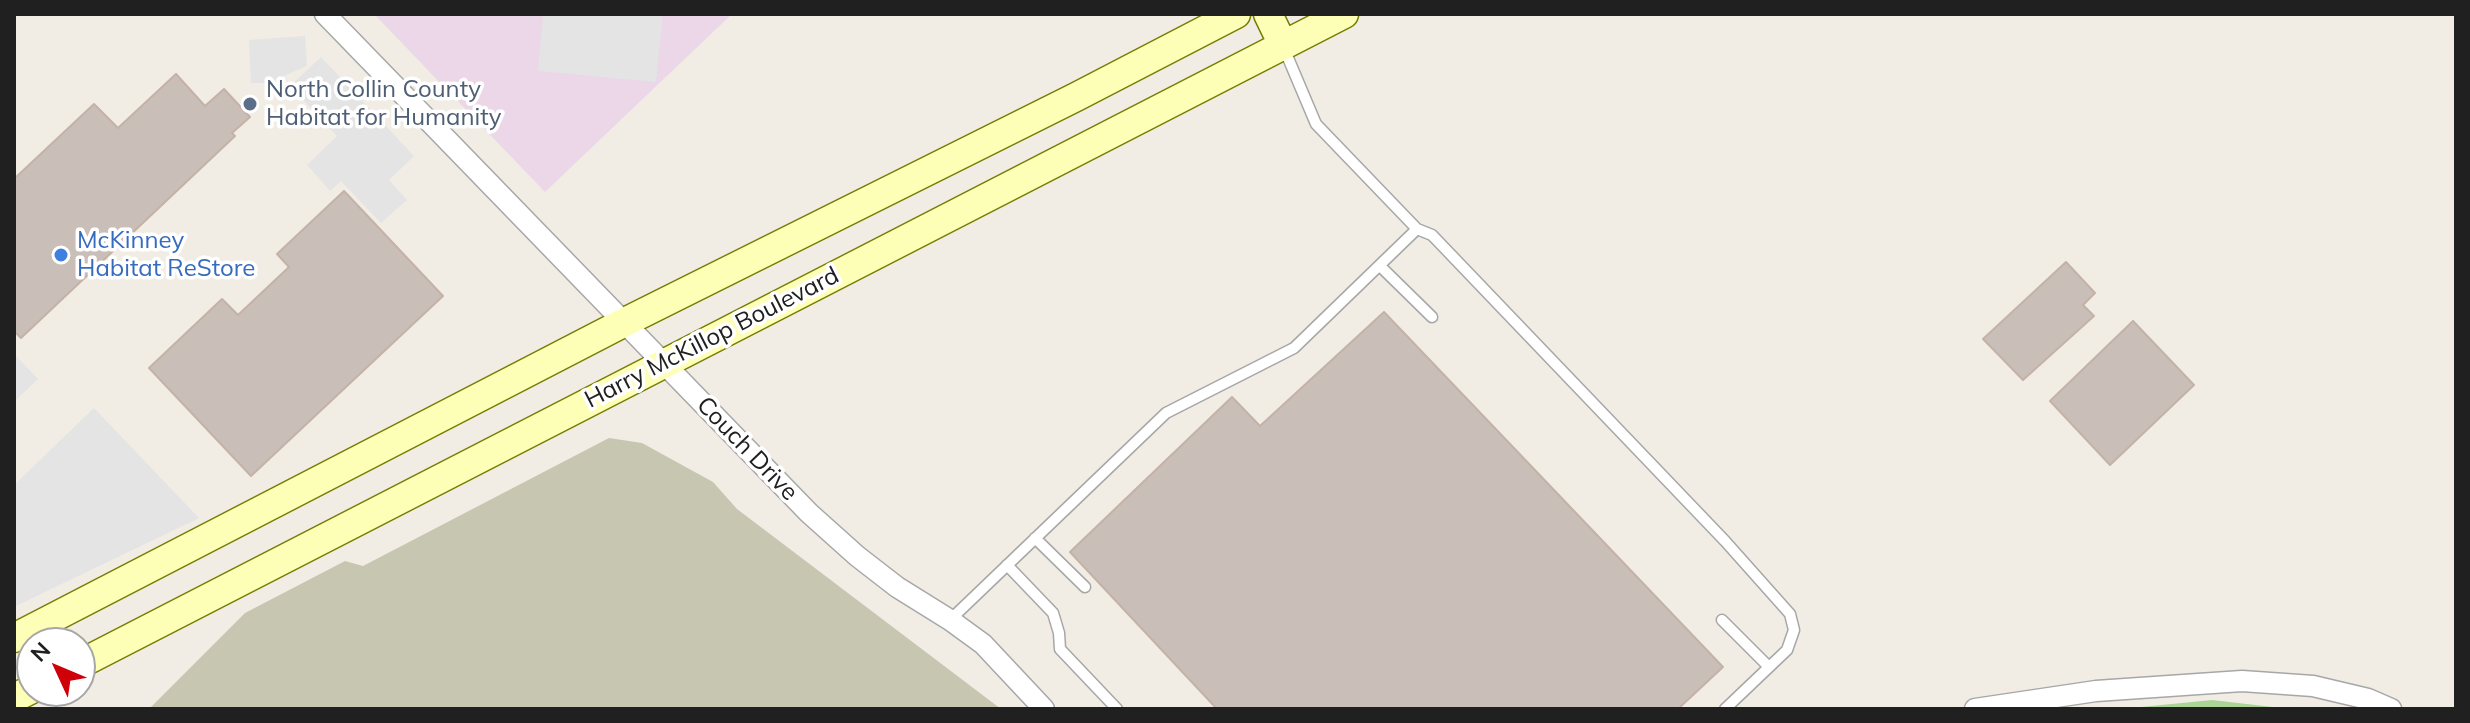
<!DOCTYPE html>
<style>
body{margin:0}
#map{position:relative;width:2470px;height:723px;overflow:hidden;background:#f1ede5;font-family:Mulish,sans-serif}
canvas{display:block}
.frame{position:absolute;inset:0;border:16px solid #202020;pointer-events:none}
.north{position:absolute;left:16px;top:627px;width:80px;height:80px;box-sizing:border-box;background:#fff;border:2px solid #a6a6a6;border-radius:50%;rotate:314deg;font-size:22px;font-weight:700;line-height:32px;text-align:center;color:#202020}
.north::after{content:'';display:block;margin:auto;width:28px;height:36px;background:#d00009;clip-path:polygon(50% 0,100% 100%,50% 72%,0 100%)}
</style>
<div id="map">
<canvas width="2470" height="723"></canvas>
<div class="frame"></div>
<div class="north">N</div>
</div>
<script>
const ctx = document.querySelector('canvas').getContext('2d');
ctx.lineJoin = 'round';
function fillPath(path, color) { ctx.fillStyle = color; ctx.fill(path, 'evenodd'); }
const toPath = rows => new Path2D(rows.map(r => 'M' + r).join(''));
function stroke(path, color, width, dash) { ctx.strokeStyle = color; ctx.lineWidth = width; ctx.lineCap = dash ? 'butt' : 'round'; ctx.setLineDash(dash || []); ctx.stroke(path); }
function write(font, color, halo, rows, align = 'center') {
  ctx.font = font + ' Mulish,sans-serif'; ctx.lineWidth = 7; ctx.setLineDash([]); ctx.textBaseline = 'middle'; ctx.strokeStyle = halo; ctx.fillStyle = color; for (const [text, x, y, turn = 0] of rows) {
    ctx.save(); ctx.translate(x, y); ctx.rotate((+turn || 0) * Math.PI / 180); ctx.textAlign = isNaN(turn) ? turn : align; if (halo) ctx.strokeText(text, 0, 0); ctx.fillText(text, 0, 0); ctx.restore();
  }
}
fillPath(toPath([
 [374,14,732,14,545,192]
]), '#ebd7e8');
fillPath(toPath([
 [609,438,642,443,713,482,737,509,1001,709,149,709,245,613,345,561,363,566]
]), '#c7c6b0');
fillPath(toPath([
 [2212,700,2290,709,2121,709]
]), '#abd497');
fillPath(toPath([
 [531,14,663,14,656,82,538,71,543,16],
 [305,36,307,66,267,83,251,83,249,40],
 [321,57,414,156,389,180,407,200,381,223,341,181,330,191,307,165,337,136,290,86],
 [14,354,38,379,14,402],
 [94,408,199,518,16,606,14,485]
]), '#e4e4e4');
const building = toPath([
 [176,74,205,106,224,89,250,117,232,133,235,136,21,338,14,331,14,179,94,104,118,128,176,74],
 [344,191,443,296,251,476,149,368,222,299,238,315,289,267,277,254,344,191],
 [2066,262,2095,293,2083,305,2094,316,2023,380,1983,339,2066,262],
 [1384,312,1723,667,1678,709,1217,709,1070,552,1232,397,1260,426,1384,312],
 [2133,321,2194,385,2110,465,2050,401,2133,321]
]);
fillPath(building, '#cabfb8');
stroke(building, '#c4b2a6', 2);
const service = toPath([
 [1283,46,1316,124,1417,229],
 [1380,266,1432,317],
 [1035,538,1085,587],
 [1007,565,1053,613,1059,633,1060,649,1117,709],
 [950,620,1166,413,1294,348,1417,229,1432,235,1725,541,1790,614,1794,630,1787,650,1725,709],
 [1722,620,1769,667]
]);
const minor = toPath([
 [325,14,809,513,857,556,897,587,950,620,983,644,1044,709],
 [1975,709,2096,691,2242,681,2313,686,2368,699,2391,709]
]);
const secondary = toPath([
 [1268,14,1283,45],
 [14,638,623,323,1076,97,1236,14],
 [80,664,1344,14],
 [14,698,32,689]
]);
stroke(service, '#a7a7a7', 13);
stroke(minor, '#a7a7a7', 23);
stroke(secondary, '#757e00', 31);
stroke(service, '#fff', 10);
stroke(minor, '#fff', 20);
stroke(secondary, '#feffb6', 28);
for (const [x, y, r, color] of [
 [250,104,8,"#5c6f8a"],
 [61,255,8,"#3f7fe0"]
]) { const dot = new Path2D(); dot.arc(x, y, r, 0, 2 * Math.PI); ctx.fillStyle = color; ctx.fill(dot); stroke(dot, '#fff', 3); }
write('24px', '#4e5e75', '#fff', [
 ["North Collin County",266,90],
 ["Habitat for Humanity",266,118]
], 'left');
write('24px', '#366cbe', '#fff', [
 ["McKinney",77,241],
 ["Habitat ReStore",77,269]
], 'left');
write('24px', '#202020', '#fff', [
 ["Harry McKillop Boulevard",712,338,-27],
 ["Couch Drive",747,449,46]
]);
</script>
